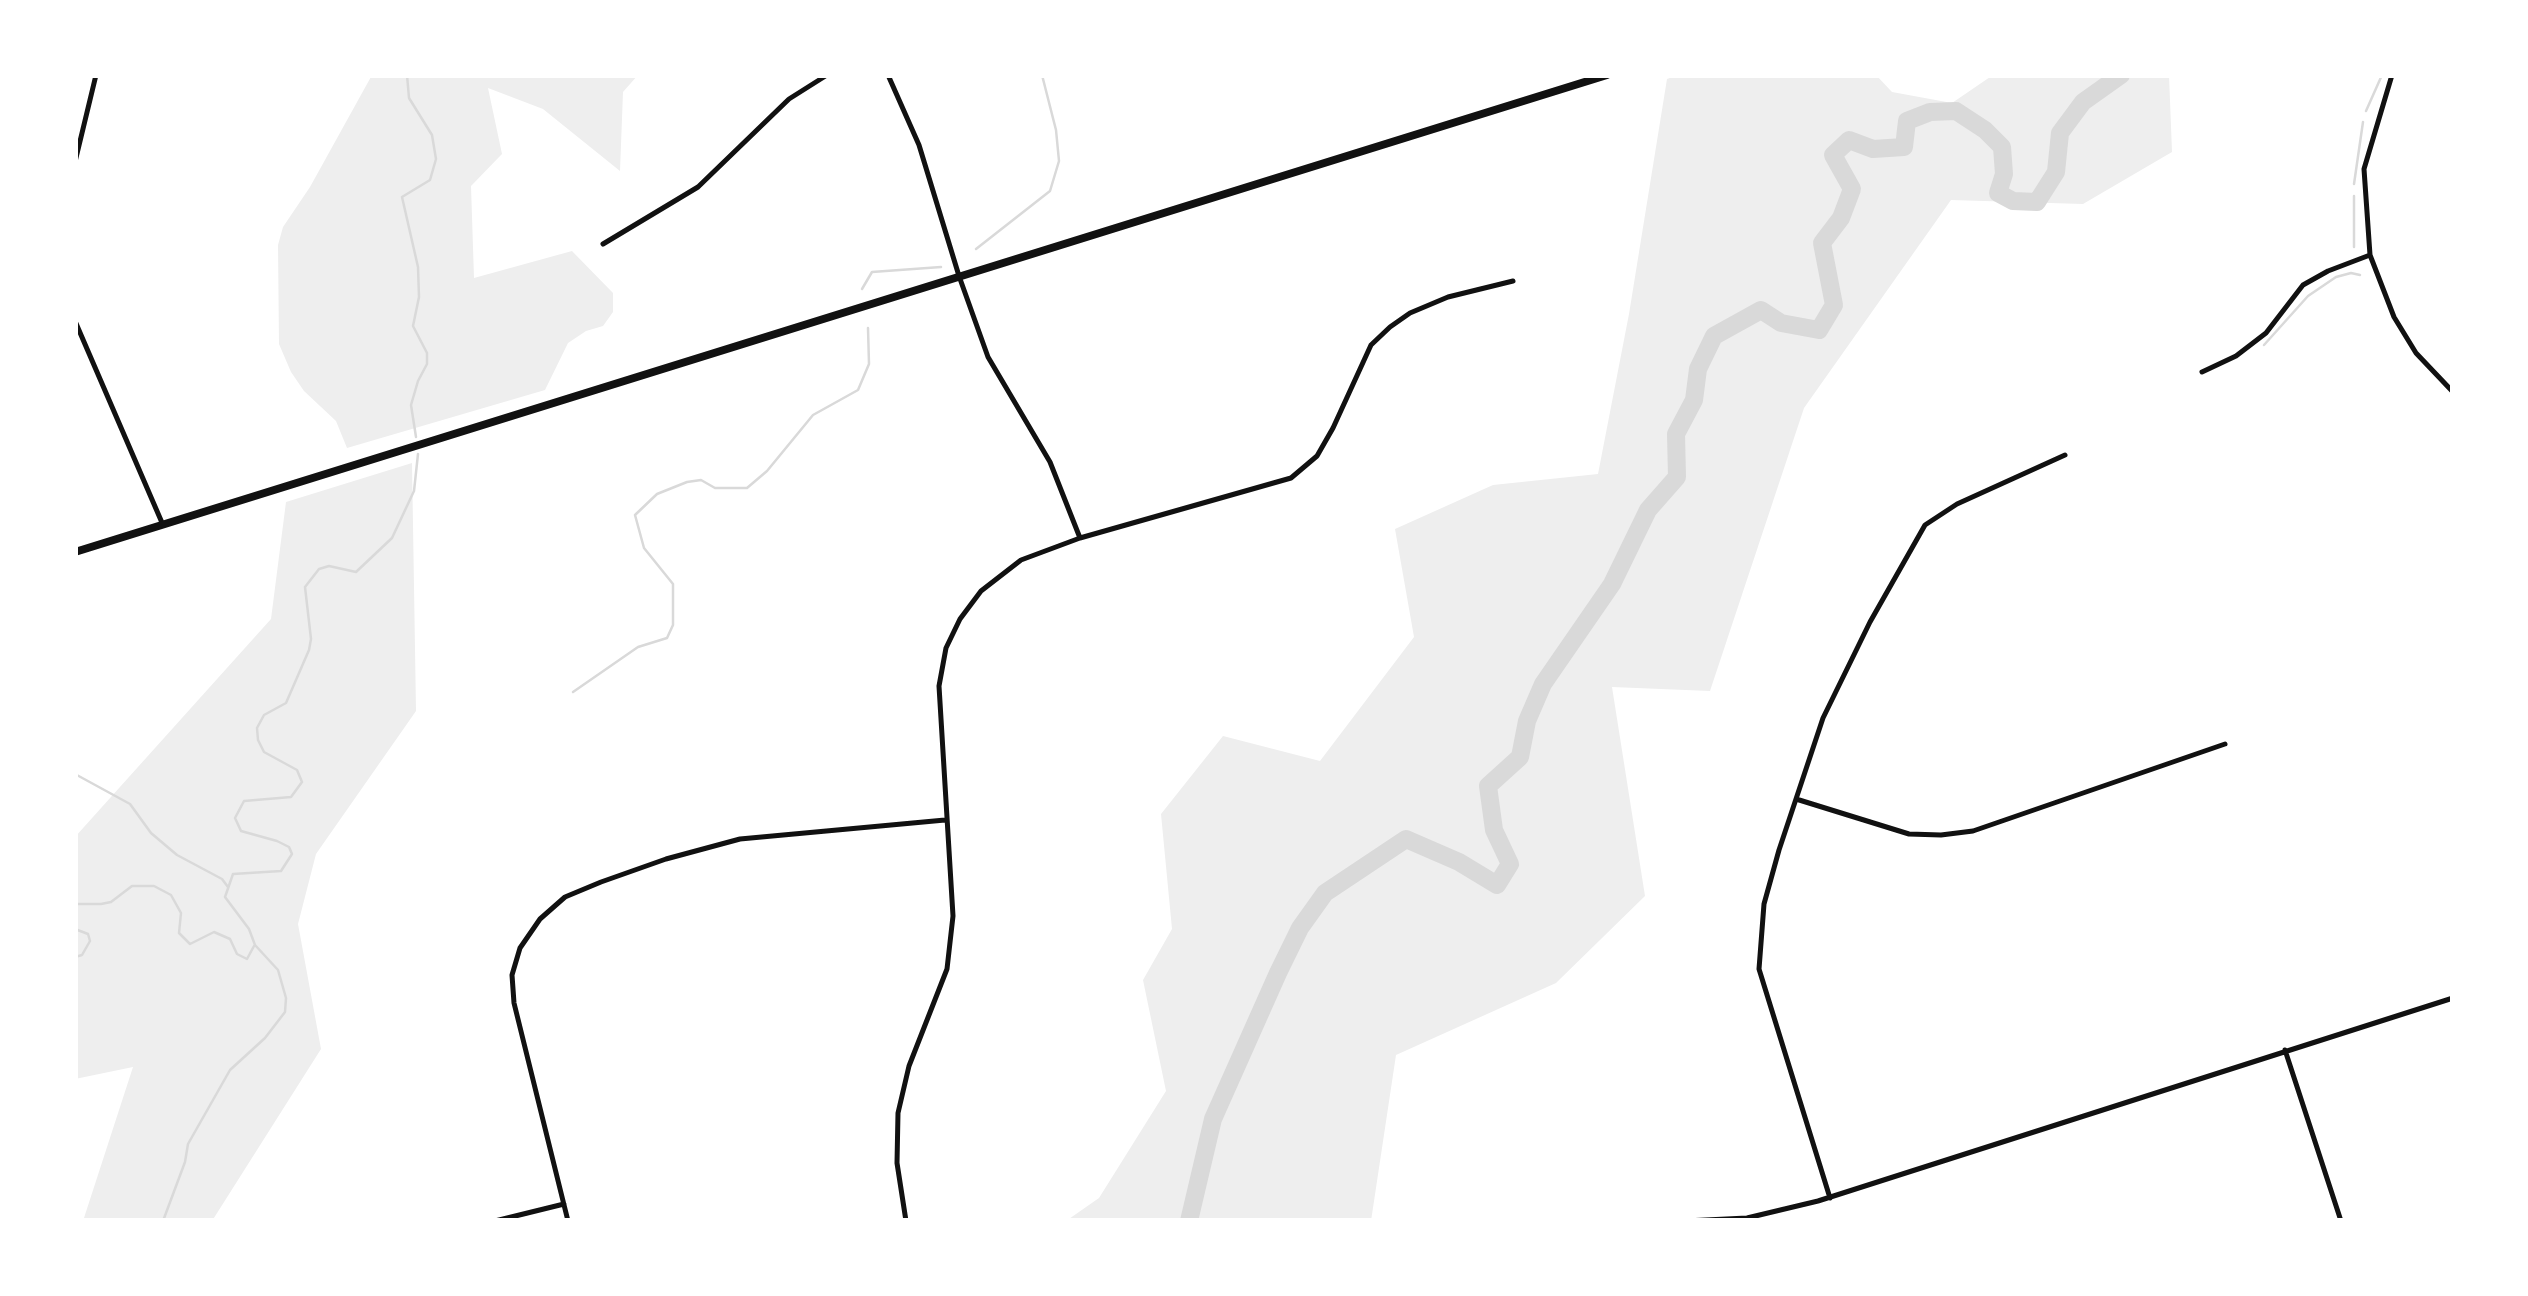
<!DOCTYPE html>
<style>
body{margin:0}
#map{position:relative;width:2528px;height:1296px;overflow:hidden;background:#fff;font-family:"Noto Sans",sans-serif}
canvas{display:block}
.frame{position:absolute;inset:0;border:78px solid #fff;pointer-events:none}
</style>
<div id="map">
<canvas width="2528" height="1296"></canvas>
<div class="frame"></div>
</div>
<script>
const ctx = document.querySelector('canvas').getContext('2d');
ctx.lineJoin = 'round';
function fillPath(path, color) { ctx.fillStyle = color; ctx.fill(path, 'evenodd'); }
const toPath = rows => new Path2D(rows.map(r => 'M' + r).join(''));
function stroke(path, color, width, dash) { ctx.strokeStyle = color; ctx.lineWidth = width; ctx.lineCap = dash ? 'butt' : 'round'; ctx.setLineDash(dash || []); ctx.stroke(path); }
fillPath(toPath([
 [372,75,638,75,623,92,620,171,543,109,488,88,502,154,471,186,474,278,572,251,613,293,613,312,603,326,586,331,568,343,545,390,347,448,336,421,304,391,291,372,279,344,278,245,283,227,310,187],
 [1678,75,1876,75,1892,92,1952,103,1993,75,2169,75,2172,152,2083,204,1951,200,1804,408,1710,691,1612,687,1645,896,1556,983,1396,1055,1371,1221,1066,1221,1099,1198,1166,1091,1143,980,1172,929,1161,814,1223,736,1320,761,1414,637,1395,529,1493,485,1598,474,1629,314,1667,79],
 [412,463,416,711,316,854,298,924,321,1049,212,1221,83,1221,133,1067,75,1079,75,837,271,619,286,502]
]), '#eee');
stroke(toPath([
 [407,75,409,98,432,135,436,159,430,180,402,197,418,267,419,297,413,326,427,353,427,364,418,381,411,405,416,437],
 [2366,111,2382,75],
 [2354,184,2363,122],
 [2354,247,2354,196],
 [976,249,1050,191,1059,161,1056,130,1042,75],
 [862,289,872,272,941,267],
 [2264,345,2308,296,2336,277,2351,273,2360,275],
 [573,692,638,647,667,638,673,625,673,584,644,548,635,515,657,494,687,482,701,480,715,488,747,488,767,471,813,415,858,390,869,364,868,328],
 [75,774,130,804,151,833,177,855,222,879,228,887],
 [75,904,101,904,111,902,132,886,154,886,171,895,181,913,179,933,190,944,214,932,230,939,237,954,247,959,254,946],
 [75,929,88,934,90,941,82,955,75,957],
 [163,1221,185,1162,188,1144,230,1070,265,1038,285,1012,286,998,278,970,255,945,249,929,225,897,233,874,281,871,292,854,289,847,277,841,241,831,235,818,244,801,291,797,302,782,297,770,264,752,258,740,257,728,264,715,286,703,309,650,311,639,305,587,319,569,329,566,356,572,392,538,414,491,418,454]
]), '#d9d9d9', 2.5);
stroke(toPath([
 [1189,1221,1213,1119,1278,973,1300,928,1325,893,1406,839,1459,862,1497,885,1510,864,1494,830,1488,786,1520,757,1527,721,1543,684,1612,584,1648,510,1677,477,1676,434,1694,400,1698,369,1714,336,1761,310,1781,323,1819,330,1834,305,1822,243,1841,218,1852,189,1833,155,1849,140,1873,149,1904,147,1907,121,1930,112,1956,111,1985,130,2002,147,2004,174,1998,193,2013,201,2037,202,2056,172,2060,133,2083,102,2121,75]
]), '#d9d9d9', 18);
stroke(toPath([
 [888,75,919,145,959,276,988,357,1050,462,1080,538],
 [2392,75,2364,169,2370,255,2394,317,2416,353,2453,392],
 [75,162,96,75],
 [603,244,698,187,789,99,827,75],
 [75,321,163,525],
 [2202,372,2236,356,2266,333,2303,285,2328,271,2370,255],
 [1796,799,1909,834,1941,835,1973,831,2225,744],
 [2285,1050,2341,1221],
 [1830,1198,1759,969,1764,904,1779,850,1823,718,1870,622,1925,525,1957,504,2065,455],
 [495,1221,564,1204],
 [568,1221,514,1003,512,975,520,948,540,919,565,897,601,882,666,859,740,839,945,820],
 [906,1221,897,1163,898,1113,909,1066,947,969,953,916,939,686,946,648,960,619,981,591,1021,560,1080,538,1291,478,1317,456,1333,428,1371,345,1390,327,1410,313,1448,297,1513,281],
 [1685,1221,1747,1218,1818,1201,2453,998]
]), '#111', 5);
stroke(toPath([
 [75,552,1607,75]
]), '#111', 8);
</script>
